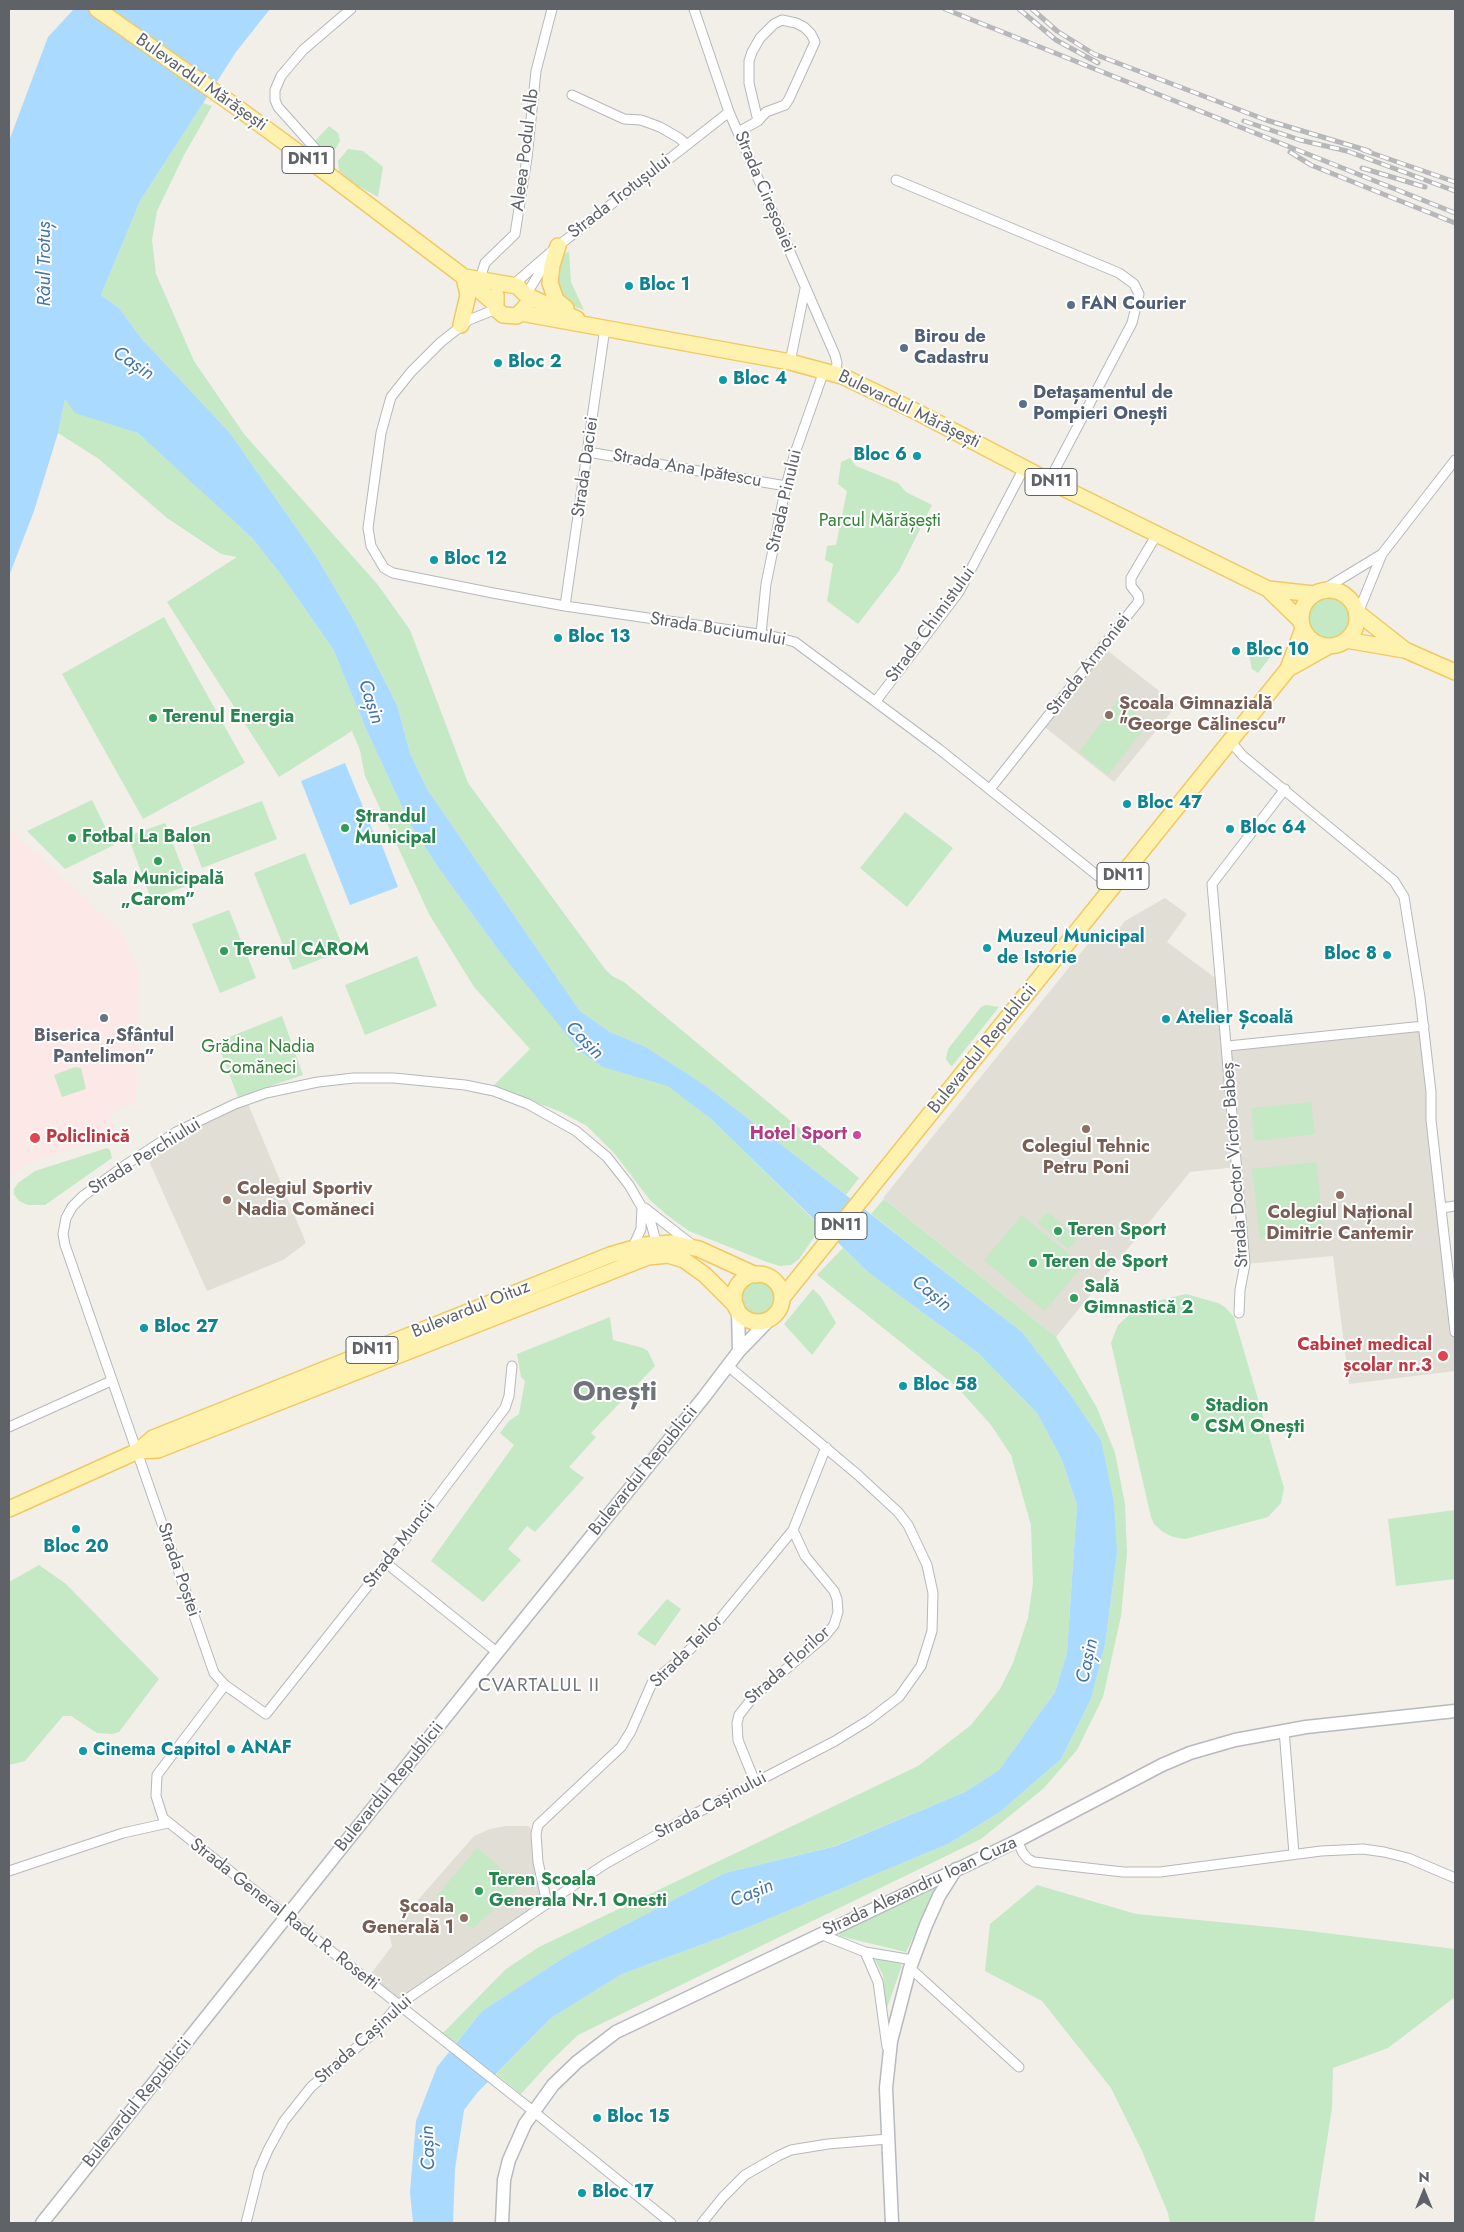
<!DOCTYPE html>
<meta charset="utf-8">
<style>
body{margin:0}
#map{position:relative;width:1464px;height:2232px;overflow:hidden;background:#f1efe8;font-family:Jost,sans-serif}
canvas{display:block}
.frame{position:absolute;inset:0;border:10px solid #5f6368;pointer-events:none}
.north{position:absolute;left:1399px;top:2167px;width:50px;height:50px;-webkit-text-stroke:4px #fff;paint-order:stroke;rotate:0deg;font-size:14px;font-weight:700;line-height:20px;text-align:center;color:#5f6368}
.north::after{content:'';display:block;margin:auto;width:18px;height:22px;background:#5f6368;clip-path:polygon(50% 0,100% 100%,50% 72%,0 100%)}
</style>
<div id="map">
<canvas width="1464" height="2232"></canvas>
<div class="frame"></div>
<div class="north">N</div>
</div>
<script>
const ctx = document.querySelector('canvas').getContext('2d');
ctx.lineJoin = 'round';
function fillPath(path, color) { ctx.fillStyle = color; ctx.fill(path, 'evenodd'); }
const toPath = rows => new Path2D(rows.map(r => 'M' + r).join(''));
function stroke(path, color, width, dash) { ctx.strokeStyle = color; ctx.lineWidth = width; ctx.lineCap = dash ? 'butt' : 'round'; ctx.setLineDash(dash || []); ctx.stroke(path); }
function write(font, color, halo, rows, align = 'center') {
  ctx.font = font + ' Jost,sans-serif'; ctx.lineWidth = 4; ctx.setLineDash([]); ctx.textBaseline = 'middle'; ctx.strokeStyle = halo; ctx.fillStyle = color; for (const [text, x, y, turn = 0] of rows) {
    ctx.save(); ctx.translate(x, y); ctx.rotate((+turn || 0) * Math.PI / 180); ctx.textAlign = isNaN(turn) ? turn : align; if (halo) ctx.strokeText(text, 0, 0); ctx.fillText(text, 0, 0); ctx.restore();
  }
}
fillPath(toPath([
 [1103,647,1177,705,1114,782,1042,725],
 [1165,898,1187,914,1167,942,1222,983,1228,1046,1424,1026,1455,1332,1455,1371,1349,1384,1333,1256,1245,1264,1237,1167,1190,1172,1056,1337,883,1198,1096,934,1107,943,1125,921],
 [246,1099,306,1243,283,1260,207,1291,145,1152],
 [507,1826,529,1826,536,1837,547,1903,399,2005,366,1980,392,1946,389,1933,474,1836,490,1829]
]), '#e1ded6');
fillPath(toPath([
 [9,829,121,931,139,970,136,1103,109,1113,117,1136,31,1162,9,1178]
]), '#fce8e6');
fillPath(toPath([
 [203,103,212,106,184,155,157,211,152,240,156,274,194,361,244,434,378,585,410,630,468,783,605,969,612,976,624,982,859,1178,846,1195,706,1086,646,1047,610,1032,580,1011,427,789,410,753,397,705,355,622,316,556,230,433,142,339,119,308,101,295,140,201],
 [329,126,338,133,340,141,334,151,329,155,315,141],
 [348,149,363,151,383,167,378,197,346,179,339,171,338,161],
 [569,251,571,282,584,310,567,304,558,292,554,278,562,256],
 [65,398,98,419,138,433,204,492,253,539,282,576,333,649,366,729,410,824,440,870,500,952,711,1119,821,1227,799,1259,791,1265,780,1266,767,1262,689,1231,668,1216,650,1200,614,1153,587,1126,561,1112,493,1086,530,1049,474,987,429,914,365,776,360,750,352,731,279,777,167,602,237,557,221,554,167,518,99,459,58,433],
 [850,458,856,466,898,483,906,492,932,505,899,571,858,624,827,601,833,564,825,560,827,546,836,545,847,491,838,484,841,462],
 '1307 617a22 22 0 1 1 44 0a22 22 0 1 1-44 0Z',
 [164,617,245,763,143,819,62,674],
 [1262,645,1270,647,1271,656,1258,673,1252,669,1247,646],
 [1118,700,1148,723,1108,775,1079,752],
 [92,800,114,845,65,869,27,831],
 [262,801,277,839,202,868,187,829],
 [905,812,953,848,907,907,860,868],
 [165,823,189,885,151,899,128,836],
 [305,853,344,950,293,970,254,873],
 [229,910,256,978,220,993,192,924],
 [417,956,437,1006,365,1035,345,985],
 [986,1005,999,1007,952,1066,950,1065,946,1059,948,1049,981,1007],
 [282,1016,303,1075,238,1097,217,1042],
 [75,1067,81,1068,86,1089,62,1097,54,1075],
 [1311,1102,1315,1134,1255,1141,1251,1108],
 [107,1148,110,1150,112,1158,45,1205,28,1205,19,1201,14,1194,14,1189,18,1183,35,1171],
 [1316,1162,1324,1232,1260,1239,1252,1169],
 [884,1199,1056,1337,1097,1408,1115,1453,1125,1504,1127,1553,1121,1616,1103,1697,1077,1750,1043,1789,981,1839,578,2035,550,2062,521,2094,496,2074,551,2018,622,1974,744,1929,948,1844,1000,1812,1061,1759,1091,1699,1105,1645,1117,1554,1101,1440,1070,1394,1022,1332,871,1214],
 [1048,1212,1078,1238,1068,1249,1038,1223],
 [1022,1215,1083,1266,1044,1311,984,1260],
 [843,1248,869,1273,978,1353,1037,1413,1062,1460,1077,1505,1067,1653,1055,1692,999,1770,965,1792,835,1846,725,1873,571,1953,482,2011,456,2043,443,2033,506,1969,539,1947,918,1766,971,1725,1000,1689,1013,1663,1028,1618,1033,1583,1031,1525,1011,1455,991,1425,957,1387,817,1275],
 '735 1298a24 24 0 1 1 48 0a24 24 0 1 1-48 0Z',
 [813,1289,821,1297,836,1323,812,1355,784,1324],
 [1186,1294,1218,1303,1225,1307,1234,1317,1284,1488,1281,1503,1268,1517,1185,1539,1173,1537,1163,1532,1154,1524,1151,1517,1111,1343,1118,1325,1137,1308,1145,1304],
 [610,1317,613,1340,643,1348,648,1351,655,1366,591,1433,596,1437,569,1467,584,1478,535,1532,527,1526,508,1549,521,1560,483,1602,431,1561,514,1445,500,1433,509,1421,519,1414,525,1381,521,1377,517,1354],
 [1455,1510,1455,1579,1396,1586,1388,1519],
 [39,1565,66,1584,159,1679,119,1732,112,1734,97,1733,71,1716,63,1716,25,1761,9,1765,9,1582],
 [667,1599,681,1609,655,1646,637,1634],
 [477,1848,521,1885,472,1929,437,1896],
 [1037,1885,1136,1914,1301,1930,1455,1949,1455,1997,1388,2048,1333,2068,1332,2108,1314,2223,1170,2223,1168,2213,1142,2151,1111,2088,1042,2001,985,1971,990,1924],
 [933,1888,935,1891,906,1952,839,1936,841,1932],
 [877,1958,899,1962,902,1965,886,2011,883,1975,875,1960]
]), '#c5e8c5');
fillPath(toPath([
 [74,9,270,9,236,52,140,201,101,295,119,308,142,339,230,433,316,556,355,622,397,705,410,753,427,789,580,1011,610,1032,646,1047,706,1086,1022,1332,1070,1394,1101,1440,1114,1503,1117,1554,1105,1645,1091,1699,1061,1759,1000,1812,948,1844,744,1929,622,1974,551,2018,477,2093,464,2110,455,2169,453,2223,413,2223,410,2192,416,2121,437,2067,482,2011,571,1953,725,1873,836,1846,965,1792,999,1770,1055,1692,1067,1653,1077,1505,1062,1460,1037,1413,978,1353,869,1273,711,1119,668,1086,603,1067,580,1051,500,952,440,870,410,824,366,729,333,649,282,576,253,539,235,522,138,433,75,413,65,399,58,433,34,511,9,576,9,141,48,37],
 [345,763,375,836,378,835,398,887,350,905,301,781]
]), '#aadaff');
const street = toPath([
 [694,9,729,112,835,355,837,363,835,374],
 [572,95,624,119,641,120,660,127,679,138,687,145],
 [738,132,758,121,766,112,785,105,789,99,815,42,811,34,804,27,796,23,782,20,774,24,760,38,752,52,749,61,749,83,758,121],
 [328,163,278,107,275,100,275,90,281,76,303,50,351,9],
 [896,180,1119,273,1134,284,1139,294,1132,323,1049,481],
 [480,279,485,263,515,234,527,158,536,71,552,9],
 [513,285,558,246,729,112],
 [526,295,549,257],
 [496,309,469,320,441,342,411,372,391,397,381,433,368,528,371,546,384,568,393,573,493,593,565,606,772,636,795,642,939,749,1113,888],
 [790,362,805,289],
 [588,452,786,486],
 [1321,591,1382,554],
 [565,606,605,328],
 [1358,613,1382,554,1455,460],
 [761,634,766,584,786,486,795,453,824,371],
 [876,701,959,592,1024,468],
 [1230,741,1243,756,1381,870,1394,881,1404,897,1420,997,1431,1092,1431,1120,1455,1332],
 [990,789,1139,601,1138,595,1131,586,1131,578,1157,534],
 [1228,1046,1424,1026],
 [645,1208,690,1243],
 [1442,1208,1455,1206],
 [632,1249,641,1229,642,1207],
 [1239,1313,1240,1290,1245,1264,1212,884,1285,789],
 [512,1366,509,1396,505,1408,421,1519,266,1714,225,1685,214,1673,65,1245,63,1234,66,1218,72,1207,83,1196,127,1164,176,1132,235,1104,266,1093,318,1082,354,1078,394,1078,465,1085,494,1091,528,1104,576,1131,607,1157,629,1185,651,1223,658,1249],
 [9,1427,111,1381],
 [386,1563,498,1653],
 [225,1685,157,1775,156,1796,163,1818,533,2111,671,2223],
 [1284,1730,1294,1854],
 [755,1782,738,1740,737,1723,739,1715,753,1697,825,1636,834,1625,838,1612,837,1599,834,1591,805,1556,793,1530],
 [1017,1841,1023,1853,1028,1859,1034,1862,1123,1872,1160,1872,1321,1851,1363,1849,1384,1852,1408,1858,1455,1878],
 [9,1871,123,1833,168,1823],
 [547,1903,538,1862,536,1834,538,1825,621,1747,631,1731,652,1683,678,1661,715,1625,793,1530,826,1447],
 [820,1934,865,1952,878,1982,887,2047],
 [865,1952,913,1960],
 [910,1968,1019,2067],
 [246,2223,259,2171,268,2150,284,2121,311,2087,377,2030,398,2005,605,1864,683,1820,835,1741,869,1720,899,1697,921,1666,932,1631,933,1593,927,1565,908,1525,898,1512,858,1475,728,1366],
 [702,2223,723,2197,745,2175,778,2156,791,2150,828,2144,888,2139]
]);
const secondary = toPath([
 [738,1311,739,1351],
 [42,2223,488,1664,704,1397,739,1351,770,1319],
 [502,2223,504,2180,509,2160,525,2124,553,2085,577,2062,616,2032,1017,1841,1162,1765,1190,1753,1235,1740,1306,1727,1455,1711],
 [892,2223,886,2088,891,2041,910,1968,926,1925,939,1896,956,1869]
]);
const primary = toPath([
 [97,9,235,106,321,169,464,277,495,304],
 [558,246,552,265,550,283,556,300,566,308],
 [465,277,517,286,526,295,577,319],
 [496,295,496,309,503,315,517,316,526,306],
 [521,313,790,362,842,376,917,412,1049,481,1268,589,1301,621],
 [461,325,468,295,464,277],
 [1268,589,1314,594],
 '1301 618a28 28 0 1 1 56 0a28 28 0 1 1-56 0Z',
 [1358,613,1405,650,1455,672],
 [1346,640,1404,650],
 [1288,669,1329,646],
 '734 1298a24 24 0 1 1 48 0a24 24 0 1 1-48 0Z',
 [782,1298,1288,669,1303,629],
 [138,1451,158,1450,648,1257,668,1255,684,1260,705,1275,736,1306],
 [9,1509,138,1451,153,1438,610,1255,645,1245,672,1243,699,1249,756,1275]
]);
stroke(street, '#b5b8bc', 11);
stroke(secondary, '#b6babf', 15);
stroke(primary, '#f2c960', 18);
stroke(street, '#fff', 9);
stroke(secondary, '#fff', 12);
stroke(primary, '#fff2af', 15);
const rail = toPath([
 [945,9,1455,213],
 [1019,9,1056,40,1098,63],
 [1032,9,1057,31,1094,54,1266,120,1369,151],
 [1244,121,1300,140,1347,151,1455,191],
 [1363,150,1455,182],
 [1290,152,1311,165,1455,223],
 [1362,168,1425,187]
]);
stroke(rail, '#b6b7b8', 5);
stroke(rail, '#fff', 3, [9]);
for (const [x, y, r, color] of [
 [629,286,5,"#0f9aa8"],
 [1071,305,5,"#5c6f8a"],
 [904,348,5,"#5c6f8a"],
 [498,363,5,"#0f9aa8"],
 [723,380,5,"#0f9aa8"],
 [1023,404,5,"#5c6f8a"],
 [917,456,5,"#0f9aa8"],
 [434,560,5,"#0f9aa8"],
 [558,638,5,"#0f9aa8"],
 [1236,651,5,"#0f9aa8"],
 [1109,715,5,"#8d6e63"],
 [153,718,5,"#2e9e5b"],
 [1127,804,5,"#0f9aa8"],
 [345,828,5,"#2e9e5b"],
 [1230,829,5,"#0f9aa8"],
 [72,838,5,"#2e9e5b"],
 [158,861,5,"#2e9e5b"],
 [987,948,5,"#0f9aa8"],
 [224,951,5,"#2e9e5b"],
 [1387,955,5,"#0f9aa8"],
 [104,1018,5,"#6b7280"],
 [1166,1019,5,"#0f9aa8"],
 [1086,1129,5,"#8d6e63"],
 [857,1135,5,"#d1479c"],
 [35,1138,6,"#e0444e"],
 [1340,1195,5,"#8d6e63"],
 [227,1200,5,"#8d6e63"],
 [1058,1231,5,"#2e9e5b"],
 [1033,1263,5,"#2e9e5b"],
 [1074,1298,5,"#2e9e5b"],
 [144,1328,5,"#0f9aa8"],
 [1443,1356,6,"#e0444e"],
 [903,1386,5,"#0f9aa8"],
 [1195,1417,5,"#2e9e5b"],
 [76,1529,5,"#0f9aa8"],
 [231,1749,5,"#0f9aa8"],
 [83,1751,5,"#0f9aa8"],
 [479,1891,5,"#2e9e5b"],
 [464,1918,5,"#8d6e63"],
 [597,2118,5,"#0f9aa8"],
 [582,2193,5,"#0f9aa8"]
]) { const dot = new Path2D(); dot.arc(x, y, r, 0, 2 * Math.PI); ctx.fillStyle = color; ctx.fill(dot); stroke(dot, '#fff', 2); }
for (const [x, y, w] of [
 [308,160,52],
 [1051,482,52],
 [1123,876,52],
 [841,1226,52],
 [372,1350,52]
]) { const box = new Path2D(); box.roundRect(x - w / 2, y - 13.5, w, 27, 4); ctx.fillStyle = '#fff'; ctx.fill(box); stroke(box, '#5f6368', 1); }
write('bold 16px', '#5f6368', null, [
 ["DN11",308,160],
 ["DN11",1051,482],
 ["DN11",1123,876],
 ["DN11",841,1226],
 ["DN11",372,1350]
]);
write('18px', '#5f6368', '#fff', [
 ["Bulevardul Mărășești",201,83,35],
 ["Aleea Podul Alb",526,150,-83],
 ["Strada Cireșoaiei",764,192,67],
 ["Strada Trotușului",620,197,-38],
 ["Bulevardul Mărășești",909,410,26],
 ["Strada Daciei",586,467,-82],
 ["Strada Ana Ipătescu",687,469,10],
 ["Strada Pinului",785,501,-77],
 ["Strada Chimistului",931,625,-54],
 ["Strada Buciumului",718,630,9],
 ["Strada Armoniei",1089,665,-52],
 ["Bulevardul Republicii",983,1049,-51],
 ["Strada Perchiului",145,1157,-32],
 ["Strada Doctor Victor Babeș",1236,1165,-94],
 ["Bulevardul Oituz",471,1310,-22],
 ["Bulevardul Republicii",644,1471,-51],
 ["Strada Muncii",400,1545,-52],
 ["Strada Poștei",178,1570,71],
 ["Strada Teilor",687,1652,-45],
 ["Strada Florilor",788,1666,-42],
 ["Bulevardul Republicii",390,1787,-51],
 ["Strada Cașinului",711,1806,-28],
 ["Strada Alexandru Ioan Cuza",920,1887,-25],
 ["Strada General Radu R. Rosetti",284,1915,38],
 ["Strada Cașinului",364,2040,-42],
 ["Bulevardul Republicii",138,2103,-51]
]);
write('bold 18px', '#0d838f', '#fff', [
 ["Bloc 1",639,286],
 ["Bloc 2",508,363],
 ["Bloc 4",733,380],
 ["Bloc 6",907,456,"right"],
 ["Bloc 12",444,560],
 ["Bloc 13",568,638],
 ["Bloc 10",1246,651],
 ["Bloc 47",1137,804],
 ["Bloc 64",1240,829],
 ["Muzeul Municipal",997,938],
 ["de Istorie",997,959],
 ["Bloc 8",1377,955,"right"],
 ["Atelier Școală",1176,1019],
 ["Bloc 27",154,1328],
 ["Bloc 58",913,1386],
 ["Bloc 20",76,1548,"center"],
 ["ANAF",241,1749],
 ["Cinema Capitol",93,1751],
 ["Bloc 15",607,2118],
 ["Bloc 17",592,2193]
], 'left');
write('bold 18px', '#4e5e75', '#fff', [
 ["FAN Courier",1081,305],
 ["Birou de",914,338],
 ["Cadastru",914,359],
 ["Detașamentul de",1033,394],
 ["Pompieri Onești",1033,415]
], 'left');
write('18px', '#348238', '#fff', [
 ["Parcul Mărășești",880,522],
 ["Grădina Nadia",258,1048],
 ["Comăneci",258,1069]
]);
write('bold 18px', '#785e54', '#fff', [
 ["Școala Gimnazială",1119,705],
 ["\"George Călinescu\"",1119,726],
 ["Colegiul Tehnic",1086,1148,"center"],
 ["Petru Poni",1086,1169,"center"],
 ["Colegiul Sportiv",237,1190],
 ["Nadia Comăneci",237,1211],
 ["Colegiul Național",1340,1214,"center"],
 ["Dimitrie Cantemir",1340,1235,"center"],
 ["Școala",454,1908,"right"],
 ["Generală 1",454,1929,"right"]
], 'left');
write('bold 18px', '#27864d', '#fff', [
 ["Terenul Energia",163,718],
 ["Ștrandul",355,818],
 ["Municipal",355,839],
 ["Fotbal La Balon",82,838],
 ["Sala Municipală",158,880,"center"],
 ["„Carom”",158,901,"center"],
 ["Terenul CAROM",234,951],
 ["Teren Sport",1068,1231],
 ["Teren de Sport",1043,1263],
 ["Sală",1084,1288],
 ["Gimnastică 2",1084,1309],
 ["Stadion",1205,1407],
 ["CSM Onești",1205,1428],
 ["Teren Scoala",489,1881],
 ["Generala Nr.1 Onesti",489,1902]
], 'left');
write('bold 18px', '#5b616d', '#fff', [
 ["Biserica „Sfântul",104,1037],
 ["Pantelimon”",104,1058]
]);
write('bold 18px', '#b23c85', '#fff', [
 ["Hotel Sport",847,1135]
], 'right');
write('bold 18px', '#be3a42', '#fff', [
 ["Policlinică",46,1138],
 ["Cabinet medical",1432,1346,"right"],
 ["școlar nr.3",1432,1367,"right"]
], 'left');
write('italic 19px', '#4174aa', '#fff', [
 ["Râul Trotuș",45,264,-90],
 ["Cașin",133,364,34],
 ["Cașin",370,702,72],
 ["Cașin",584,1041,45],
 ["Cașin",931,1294,39],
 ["Cașin",1088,1661,-78],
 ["Cașin",752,1894,-23],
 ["Cașin",429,2148,-92]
]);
ctx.letterSpacing = '1px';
write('19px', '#70757a', '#fff', [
 ["CVARTALUL II",539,1686]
]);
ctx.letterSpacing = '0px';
write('bold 28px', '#70757a', '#fff', [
 ["Onești",615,1393]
]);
</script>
